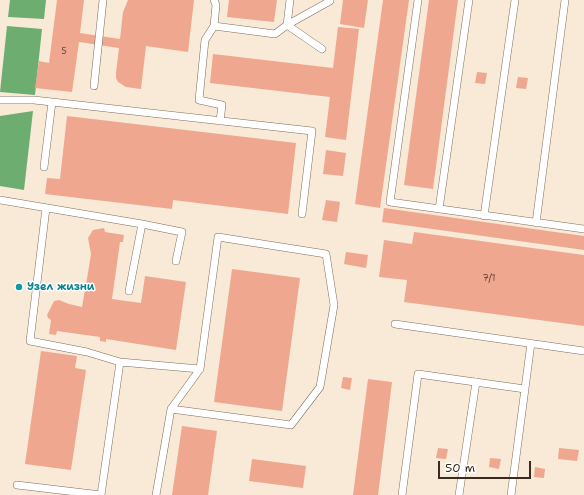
<!DOCTYPE html>
<meta charset="utf-8">
<style>
body{margin:0}
#map{position:relative;width:584px;height:495px;overflow:hidden;background:#f8ead7;font-family:"Shantell Sans",sans-serif}
canvas{display:block}
.scale{position:absolute;left:438px;top:461px;width:93px;height:18px;box-sizing:border-box;border:2px solid #3b2a1e;border-top:0;padding-left:5px;font-size:12px;line-height:14px;white-space:nowrap;color:#3b2a1e;-webkit-text-stroke:3px #fff;paint-order:stroke}
</style>
<div id="map">
<canvas width="584" height="495"></canvas>
<div class="scale">50 m</div>
</div>
<script>
const ctx = document.querySelector('canvas').getContext('2d');
ctx.lineJoin = 'round';
function fillPath(path, color) { ctx.fillStyle = color; ctx.fill(path, 'evenodd'); }
const toPath = rows => new Path2D(rows.map(r => 'M' + r).join(''));
function stroke(path, color, width, dash) { ctx.strokeStyle = color; ctx.lineWidth = width; ctx.lineCap = dash ? 'butt' : 'round'; ctx.setLineDash(dash || []); ctx.stroke(path); }
function write(font, color, halo, rows, align = 'center') {
  ctx.font = font + ' "Shantell Sans",sans-serif'; ctx.lineWidth = 3; ctx.setLineDash([]); ctx.textBaseline = 'middle'; ctx.strokeStyle = halo; ctx.fillStyle = color; for (const [text, x, y, turn = 0] of rows) {
    ctx.save(); ctx.translate(x, y); ctx.rotate((+turn || 0) * Math.PI / 180); ctx.textAlign = isNaN(turn) ? turn : align; if (halo) ctx.strokeText(text, 0, 0); ctx.fillText(text, 0, 0); ctx.restore();
  }
}
fillPath(toPath([
 [10,0,46,0,44,19,8,17],
 [7,26,42,29,35,95,0,92],
 [33,111,24,190,0,186,0,116]
]), '#6dad70');
fillPath(toPath([
 [57,0,84,0,80,33,120,39,123,12,128,0,194,0,188,52,146,46,141,89,126,87,118,82,116,78,116,73,119,48,79,42,72,92,35,88,39,61,49,63],
 [229,0,277,0,274,22,227,17],
 [343,0,368,0,364,28,340,24],
 [383,0,409,0,380,208,355,204],
 [429,0,458,0,433,189,404,185],
 [338,27,359,29,346,140,325,137,330,97,210,83,213,54,333,68],
 [477,72,487,73,485,84,475,83],
 [518,77,528,78,526,89,516,88],
 [67,116,296,143,288,214,173,200,172,209,45,194,47,178,60,179],
 [326,150,346,153,343,176,323,174],
 [326,200,340,202,337,222,322,220],
 [384,208,584,236,584,250,382,222],
 [104,228,105,232,124,235,123,242,120,242,112,299,141,303,145,276,186,282,176,350,106,339,106,342,100,341,100,337,57,331,56,335,49,334,51,320,48,318,47,315,54,301,59,300,69,304,82,307,85,290,81,289,82,284,86,285,91,254,88,238,93,230],
 [414,232,584,255,584,326,404,302,407,280,379,277,384,240,412,244],
 [346,252,368,255,366,268,344,264],
 [232,269,300,278,282,411,214,402],
 [41,351,77,356,75,368,86,370,71,470,25,464],
 [343,377,352,378,350,390,341,388],
 [368,379,392,382,378,495,353,495],
 [182,426,217,431,208,495,172,495],
 [438,448,448,449,446,459,436,458],
 [559,448,579,450,577,461,558,459],
 [490,458,501,459,499,469,489,467],
 [252,459,306,466,303,488,249,481],
 [535,467,545,469,544,478,534,477]
]), '#efa790');
const service = toPath([
 [214,0,216,5,214,26,205,40,199,100,222,105,220,121],
 [290,0,287,25,322,49],
 [418,0,390,202,584,229],
 [214,26,275,34,287,25,330,1,330,0],
 [94,86,103,0],
 [0,100,34,100,312,131,302,214],
 [44,167,52,102],
 [0,200,142,224,182,232,176,261],
 [46,208,30,341,87,352,120,362,200,369],
 [439,209,469,0],
 [484,216,515,0],
 [536,223,565,0],
 [129,291,142,224],
 [395,324,584,351],
 [17,485,101,495],
 [101,495,120,362],
 [156,495,171,409,200,369,218,237,326,254,334,305,320,387,291,425,171,409],
 [402,495,418,374,525,389],
 [459,495,476,382],
 [511,495,531,343]
]);
stroke(service, '#7d6d5f', 8);
stroke(service, '#fff', 7);
for (const [x, y, r, color] of [
 [19,287,4,"#0f9aa8"]
]) { const dot = new Path2D(); dot.arc(x, y, r, 0, 2 * Math.PI); ctx.fillStyle = color; ctx.fill(dot); stroke(dot, '#fff', 1.5); }
write('9px', '#68493a', null, [
 ["5",64,52],
 ["7/1",489,279]
]);
write('bold 11px', '#0d838f', '#fff', [
 ["Узел жизни",27,287]
], 'left');
</script>
